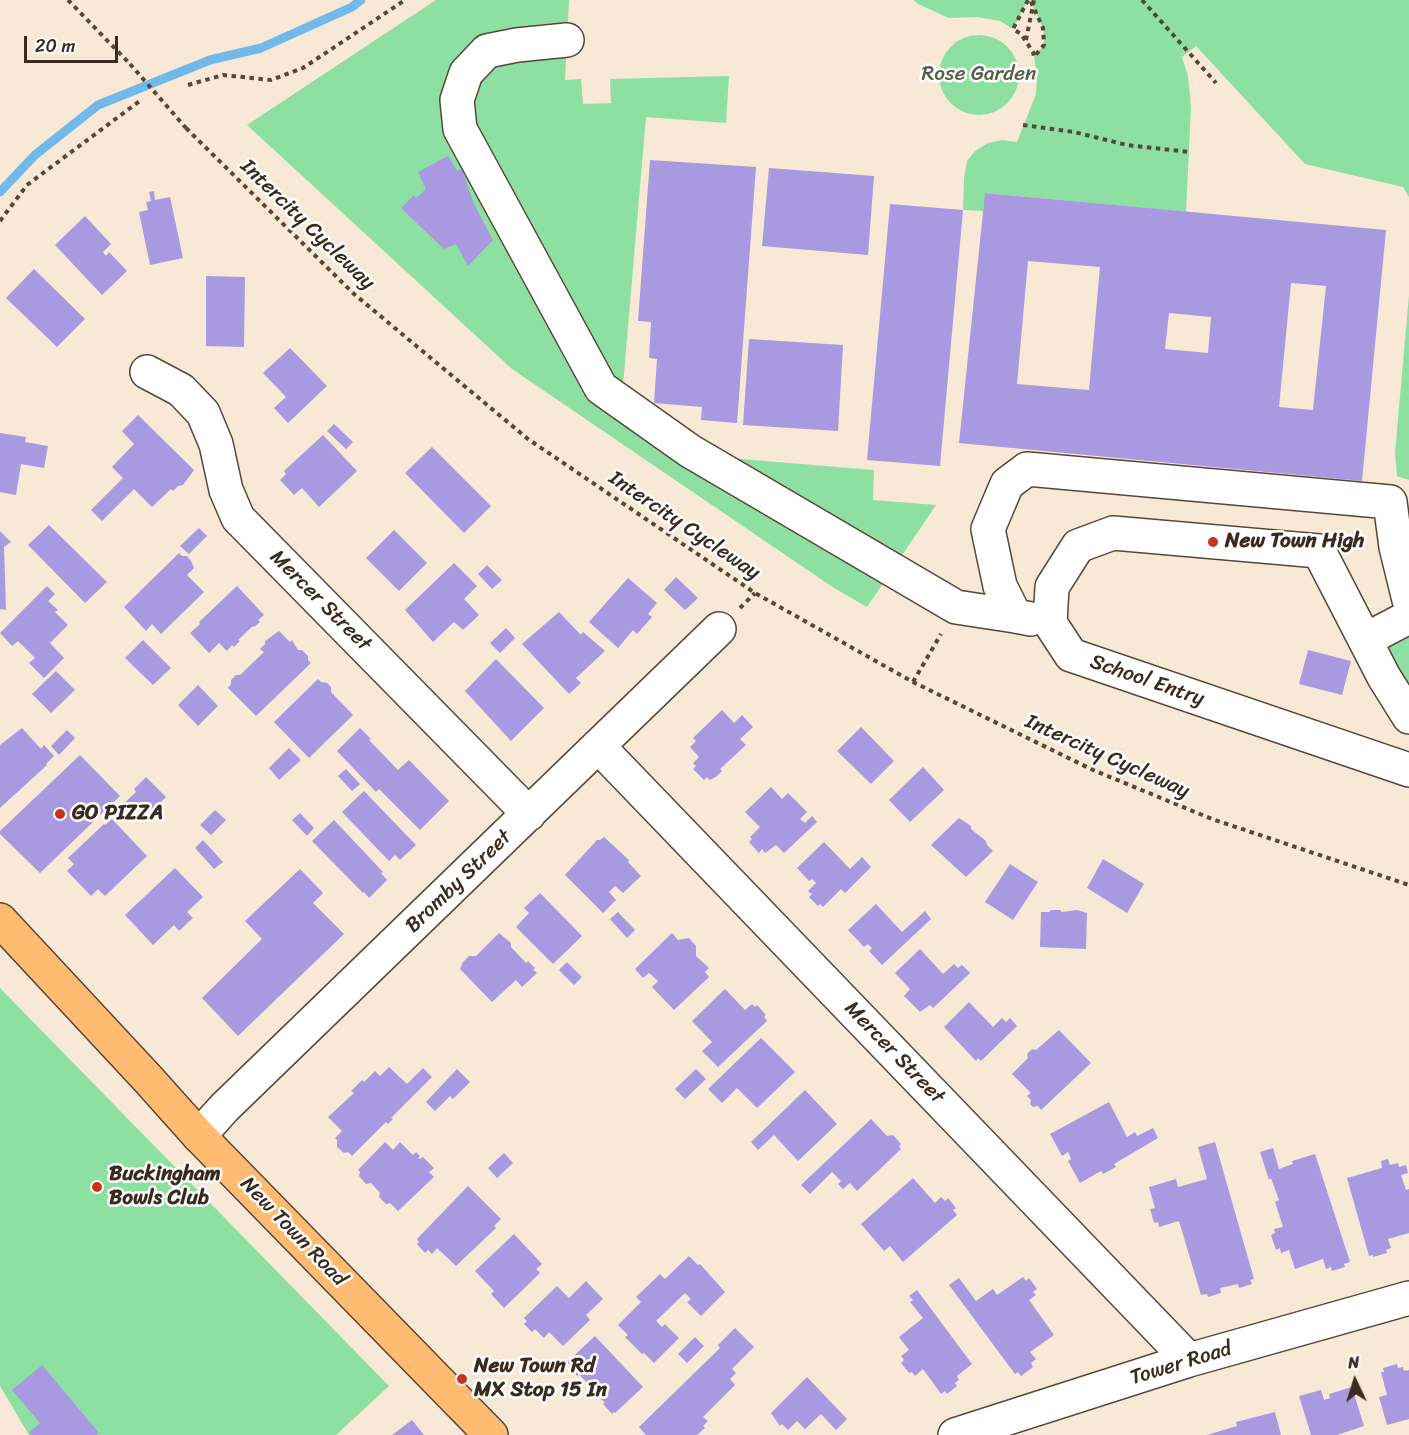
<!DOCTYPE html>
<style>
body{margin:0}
#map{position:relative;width:1409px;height:1435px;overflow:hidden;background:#f7e9d5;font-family:Sriracha,sans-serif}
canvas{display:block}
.north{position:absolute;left:1325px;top:1351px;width:60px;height:60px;-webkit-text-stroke:4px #fff;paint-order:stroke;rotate:356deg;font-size:16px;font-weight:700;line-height:24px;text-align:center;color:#3b2a1e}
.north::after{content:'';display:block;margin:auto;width:21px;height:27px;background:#3b2a1e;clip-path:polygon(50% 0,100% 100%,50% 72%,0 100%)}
.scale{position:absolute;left:24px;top:36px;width:94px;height:27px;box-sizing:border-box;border:3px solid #3b2a1e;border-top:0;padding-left:8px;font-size:18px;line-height:21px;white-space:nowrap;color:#3b2a1e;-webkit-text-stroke:4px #fff;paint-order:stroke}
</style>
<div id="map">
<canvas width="1409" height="1435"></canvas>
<div class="north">N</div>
<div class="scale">20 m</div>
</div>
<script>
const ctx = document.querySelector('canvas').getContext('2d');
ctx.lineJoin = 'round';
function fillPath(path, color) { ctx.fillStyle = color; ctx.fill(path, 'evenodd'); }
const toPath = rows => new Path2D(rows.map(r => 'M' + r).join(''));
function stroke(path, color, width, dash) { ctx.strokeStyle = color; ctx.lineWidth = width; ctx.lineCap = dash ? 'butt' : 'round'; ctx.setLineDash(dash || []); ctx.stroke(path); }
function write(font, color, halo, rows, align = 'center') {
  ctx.font = font + ' Sriracha,sans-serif'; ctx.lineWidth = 5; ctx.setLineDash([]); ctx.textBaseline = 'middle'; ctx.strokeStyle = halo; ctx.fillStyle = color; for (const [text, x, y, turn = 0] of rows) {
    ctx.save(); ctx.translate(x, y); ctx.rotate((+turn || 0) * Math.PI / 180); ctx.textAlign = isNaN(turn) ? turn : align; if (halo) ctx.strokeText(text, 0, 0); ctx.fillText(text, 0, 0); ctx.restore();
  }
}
fillPath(toPath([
 [436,0,569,0,565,80,581,79,583,104,611,103,610,79,729,76,726,123,646,117,623,385,729,458,874,470,873,500,936,505,867,607,834,588,512,369,247,125],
 [913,0,1028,0,1013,29,1000,21,977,17,949,18,918,4],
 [1030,0,1409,0,1409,197,1403,187,1305,164,1196,46,1182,57,1188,76,1191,107,1186,212,986,193,983,211,963,210,964,178,967,161,975,151,988,143,1002,140,1017,142,1036,94,1037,75,1034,57,1044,45,1043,28],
 '939 75a40 40 0 1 1 80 0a40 40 0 1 1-80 0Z',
 [1409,295,1409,480,1397,476,1395,453],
 [1409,629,1409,694,1386,649,1403,630],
 [0,988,389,1386,336,1435,29,1435,0,1386]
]), '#8de0a1');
stroke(toPath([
 [0,192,35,155,98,105,210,60,261,48,352,7,361,0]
]), '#71b9e9', 9);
fillPath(toPath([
 [448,156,457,171,462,169,473,202,493,240,468,266,456,244,444,249,401,208,414,195,416,198,426,189,418,172],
 [650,160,756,167,737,423,701,420,702,407,654,403,657,359,649,358,651,322,638,321],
 [769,168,874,176,868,255,762,246],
 [154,191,155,200,170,197,183,258,150,265,139,212,148,210,146,202,151,201,149,192],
 [985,193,1386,230,1362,481,959,443],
 [1028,261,1100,267,1089,390,1017,384],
 [1291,283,1326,286,1313,410,1279,407],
 [1169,313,1211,317,1208,353,1165,349],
 [890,204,963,210,940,466,867,460],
 [85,216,111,244,103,252,106,256,109,252,127,271,102,295,55,245],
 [34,269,85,319,57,347,6,298],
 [206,276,245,277,244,347,206,346],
 [749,339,843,345,838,431,743,425],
 [290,348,327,386,288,423,274,408,286,397,263,373],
 [138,415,194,470,183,485,178,486,173,491,171,489,152,507,134,489,102,521,91,510,123,478,112,467,134,444,122,431],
 [334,424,353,442,346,449,327,431],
 [0,433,26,437,25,442,48,446,44,468,21,464,16,495,0,492],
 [323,435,357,471,319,507,302,488,294,495,280,480,286,474,284,471],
 [432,447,491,506,464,533,405,473],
 [49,525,107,582,85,603,28,545],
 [199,528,207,536,189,554,180,546],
 [394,530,427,563,399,591,366,558],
 [0,531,11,542,4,547,6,610,0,609],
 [179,553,182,556,187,556,191,561,194,568,187,575,204,592,161,634,152,624,146,631,124,607],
 [454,563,477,586,464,599,479,615,463,630,454,622,433,642,405,610],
 [487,565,502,580,492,589,478,574],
 [676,577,698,598,685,610,664,590],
 [628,578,657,603,648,614,652,617,637,634,633,630,618,648,589,622],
 [47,586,55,594,48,601,58,610,55,612,68,625,50,643,64,658,44,678,29,663,35,658,18,641,12,646,0,633],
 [237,586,264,615,258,620,260,622,254,627,253,626,238,640,240,641,234,647,232,645,227,651,219,643,209,653,190,633,200,624,199,622],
 [559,612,581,635,583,632,605,651,576,678,581,683,569,694,522,644],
 [506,628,515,638,500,653,490,643],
 [279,631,290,642,292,640,298,650,302,650,308,656,308,660,311,663,256,716,228,688,231,684,231,680,236,675,240,675,264,652,260,649,265,644,265,641],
 [143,640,171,668,153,685,125,658],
 [1308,650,1351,661,1342,695,1299,684],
 [496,659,544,708,511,741,465,691],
 [56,671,75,690,51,713,32,694],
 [318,679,321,682,327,683,331,687,331,692,353,715,309,758,274,722],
 [198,685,218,706,198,726,178,705],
 [722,710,734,723,742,715,753,727,740,739,746,745,720,769,722,771,717,776,710,780,707,777,704,780,693,769,696,766,693,763,699,757,690,747,696,741,693,738],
 [861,727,894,761,871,784,837,751],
 [22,728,41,749,44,745,54,756,46,764,47,765,0,808,0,745],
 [360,728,371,739,369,740,398,770,409,760,449,801,420,830,379,789,376,792,337,751],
 [67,730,75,738,59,755,51,746],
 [289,748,301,760,279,780,269,768],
 [80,755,120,796,40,873,0,834,0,831],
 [923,767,944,790,910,822,889,800],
 [346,769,360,784,352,791,338,776],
 [146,777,166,797,153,810,145,802,129,818,119,808,136,792,134,789],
 [771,787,782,799,788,793,807,812,800,819,805,823,812,816,817,822,784,853,776,845,765,853,762,849,759,853,749,842,752,839,750,837,760,827,745,812],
 [364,791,416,845,400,860,395,855,389,861,342,812],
 [215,810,226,820,211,835,200,825],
 [300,813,314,828,307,836,292,820],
 [959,818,971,826,971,829,986,841,987,845,993,851,966,877,931,845],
 [112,819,147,856,105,896,98,889,91,896,67,871,74,864,68,858,104,824,105,825],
 [334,820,383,872,381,873,387,880,369,898,364,892,363,893,312,841],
 [604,837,629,860,628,862,641,876,623,893,615,886,609,892,616,900,603,913,565,875,597,840,600,840],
 [203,840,223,862,214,869,195,848],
 [824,842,850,869,862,857,871,867,845,893,841,889,823,907,820,904,818,906,809,897,812,894,808,891,816,883,812,879,809,881,797,868],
 [1103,859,1144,884,1127,913,1087,888],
 [1010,864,1038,882,1013,920,985,902],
 [175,868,203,897,187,912,193,918,179,931,174,925,153,945,125,915],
 [300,869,323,893,313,903,344,934,238,1036,202,998,262,939,245,921],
 [540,893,582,936,553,964,516,927,529,913,524,908],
 [876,904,902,932,925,911,931,919,882,965,869,951,872,948,868,944,864,947,848,930],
 [1051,910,1060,910,1062,912,1077,910,1087,913,1086,949,1040,947,1041,912,1049,912],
 [618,912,635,930,627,938,610,919],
 [499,933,511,943,511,947,526,963,528,961,535,968,533,970,537,973,522,987,516,980,492,1002,460,969,463,962,469,956,476,956],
 [672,933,678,940,689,938,696,946,696,956,709,968,705,972,709,977,674,1010,652,987,658,981,649,973,643,978,635,969],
 [920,949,943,974,954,964,958,968,962,965,970,973,933,1008,930,1005,920,1012,904,996,910,989,895,973],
 [567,962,582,977,574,985,559,970],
 [725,989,745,1010,752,1004,755,1007,757,1005,766,1015,764,1017,767,1021,718,1067,702,1051,712,1042,692,1021],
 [969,1002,993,1027,1002,1018,1006,1022,1010,1018,1017,1026,981,1061,978,1058,976,1061,944,1027],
 [1059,1030,1091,1063,1041,1110,1038,1106,1033,1107,1030,1104,1031,1100,1027,1096,1031,1093,1012,1074,1028,1058,1027,1054,1032,1049,1036,1050],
 [761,1038,795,1072,757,1108,737,1088,722,1103,708,1089],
 [389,1067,407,1084,423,1068,432,1077,391,1118,393,1119,388,1124,386,1122,352,1156,348,1152,344,1153,337,1147,337,1140,335,1138,342,1131,328,1117,354,1093,351,1091,362,1080,364,1082,375,1071,380,1076],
 [457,1069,470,1082,453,1099,450,1096,435,1111,426,1102],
 [696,1069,706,1079,685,1099,675,1089],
 [805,1090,837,1124,798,1161,774,1135,758,1150,751,1142],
 [1109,1102,1127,1137,1135,1132,1137,1136,1153,1128,1158,1138,1114,1164,1116,1167,1103,1174,1101,1171,1080,1183,1068,1161,1071,1159,1068,1152,1062,1156,1050,1134],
 [871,1119,887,1136,893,1135,901,1144,899,1146,901,1149,857,1191,850,1183,843,1189,838,1184,841,1181,832,1172,810,1194,801,1185],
 [385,1142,393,1150,400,1142,413,1155,416,1152,420,1156,418,1158,420,1159,423,1157,434,1168,429,1172,434,1177,398,1211,390,1203,386,1204,379,1197,380,1193,371,1183,366,1184,359,1176,360,1172,358,1170],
 [1215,1142,1254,1279,1250,1280,1252,1284,1239,1288,1238,1284,1220,1288,1221,1293,1208,1297,1207,1294,1201,1295,1179,1221,1159,1227,1158,1222,1154,1223,1150,1209,1155,1208,1149,1187,1176,1179,1178,1187,1207,1179,1198,1147],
 [1273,1148,1279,1169,1293,1164,1292,1161,1315,1154,1350,1262,1344,1264,1345,1267,1332,1271,1331,1267,1326,1269,1323,1259,1295,1269,1289,1250,1281,1253,1280,1248,1276,1250,1271,1235,1275,1233,1274,1229,1283,1227,1275,1202,1279,1200,1271,1178,1269,1180,1260,1152],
 [504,1153,513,1163,497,1178,488,1168],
 [1388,1159,1390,1165,1398,1163,1399,1167,1406,1165,1408,1173,1401,1175,1406,1190,1409,1189,1409,1233,1388,1239,1391,1248,1386,1250,1387,1253,1373,1257,1373,1255,1369,1256,1347,1178,1382,1168,1381,1161],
 [913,1178,935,1203,941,1197,945,1201,948,1198,956,1208,953,1210,957,1215,903,1262,890,1246,884,1251,861,1224],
 [468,1186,501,1219,494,1226,496,1228,456,1266,437,1248,432,1254,428,1250,425,1253,417,1244,419,1242,417,1239],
 [514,1234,542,1264,536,1269,540,1273,504,1308,491,1294,494,1291,475,1271],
 [689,1256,698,1265,700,1264,725,1292,701,1316,687,1302,691,1299,685,1293,656,1321,662,1327,665,1324,679,1338,654,1363,644,1353,642,1354,625,1337,628,1335,618,1325,641,1302,636,1297,660,1274,665,1279],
 [1023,1277,1026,1281,1029,1278,1037,1289,1033,1292,1036,1295,1029,1300,1054,1335,1030,1352,1036,1359,1031,1363,1033,1367,1021,1376,1018,1372,1015,1374,949,1285,959,1278,976,1301,993,1289,997,1295],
 [586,1281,603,1299,586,1315,590,1320,563,1346,549,1332,544,1338,535,1329,532,1332,524,1324,527,1321,524,1318,557,1286,569,1298],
 [917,1290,972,1364,957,1376,959,1380,955,1383,957,1386,947,1394,945,1391,941,1394,923,1369,915,1376,912,1372,909,1373,901,1363,904,1360,901,1356,909,1350,899,1337,923,1318,910,1302,913,1300,909,1296],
 [735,1328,754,1347,732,1369,736,1373,730,1379,735,1385,703,1417,708,1421,703,1426,705,1428,697,1435,646,1435,639,1427,720,1348,718,1345],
 [595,1336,643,1387,615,1413,614,1412,612,1414,603,1404,605,1403,579,1374,577,1376,570,1368,571,1366,567,1362],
 [695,1337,704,1346,687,1363,678,1354],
 [1397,1364,1398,1368,1403,1367,1404,1371,1409,1370,1409,1419,1387,1425,1379,1397,1387,1395,1381,1372,1384,1372,1383,1368],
 [42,1365,99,1433,96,1435,31,1435,29,1432,40,1423,12,1390],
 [807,1377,847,1419,836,1430,821,1414,805,1429,797,1421,788,1430,782,1424,780,1426,771,1413],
 [1352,1387,1364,1426,1337,1435,1311,1435,1299,1396,1321,1390,1324,1400,1330,1398,1329,1394],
 [1275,1412,1281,1435,1207,1435,1237,1426,1236,1422],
 [412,1420,424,1435,392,1435]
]), '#a899e0');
const minor = toPath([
 [567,40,517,45,487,51,466,73,457,100,460,129,601,388,690,451,956,607,1015,616],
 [147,372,181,390,203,413,216,444,226,490,238,518,529,814],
 [1031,619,1015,616,1000,586,988,529,1007,484,1027,469,1390,502,1396,547,1409,600],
 [1365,640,1409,617],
 [1409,717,1384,677,1319,551,1113,533,1078,546,1052,587,1050,623,1071,655,1409,770],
 [598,746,1189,1360],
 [199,1136,224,1108,719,629],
 [955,1435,1189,1360,1409,1298]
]);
const major = toPath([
 [0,920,148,1079,199,1136,491,1435]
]);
stroke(minor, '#574739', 36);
stroke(major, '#574739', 36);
stroke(toPath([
 [68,0,130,64],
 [1028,0,1013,29,1021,34,1033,52,1034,57,1044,45,1043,28,1030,0],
 [1142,0,1216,83],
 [1026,40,1034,0],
 [188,85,223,75,271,80,303,68,405,0],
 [1023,125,1074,132,1127,145,1190,152],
 [186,128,354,294,528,439,755,593,913,682,1093,770,1212,819,1409,885],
 [0,221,27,185,141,100],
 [740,608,755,593],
 [913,682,941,634]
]), '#574739', 4, [4.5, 4.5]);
stroke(minor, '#fff', 33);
stroke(major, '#ffbb71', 33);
stroke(toPath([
 [130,64,186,128]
]), '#574739', 4, [4.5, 4.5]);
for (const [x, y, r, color] of [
 [1213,542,6,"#c8321e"],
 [60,814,6,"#c8321e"],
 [97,1187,6,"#c8321e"],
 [462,1379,6,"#c8321e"]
]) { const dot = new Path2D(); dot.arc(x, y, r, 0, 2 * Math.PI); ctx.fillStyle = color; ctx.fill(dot); stroke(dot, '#fff', 2); }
write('21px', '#546145', '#fff', [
 ["Rose Garden",979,75]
]);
write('21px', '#3b2a1e', '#fff', [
 ["Intercity Cycleway",307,225,44],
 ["Intercity Cycleway",684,526,34],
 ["Mercer Street",320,601,45],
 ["School Entry",1147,681,19],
 ["Intercity Cycleway",1107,757,24],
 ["Bromby Street",459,882,-44],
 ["Mercer Street",894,1053,46],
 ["New Town Road",293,1232,46],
 ["Tower Road",1181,1364,-17]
]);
write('bold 21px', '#3b2a1e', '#fff', [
 ["New Town High",1225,542],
 ["GO PIZZA",72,814],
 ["Buckingham",109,1175],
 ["Bowls Club",109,1199],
 ["New Town Rd",474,1367],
 ["MX Stop 15 In",474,1391]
], 'left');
</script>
